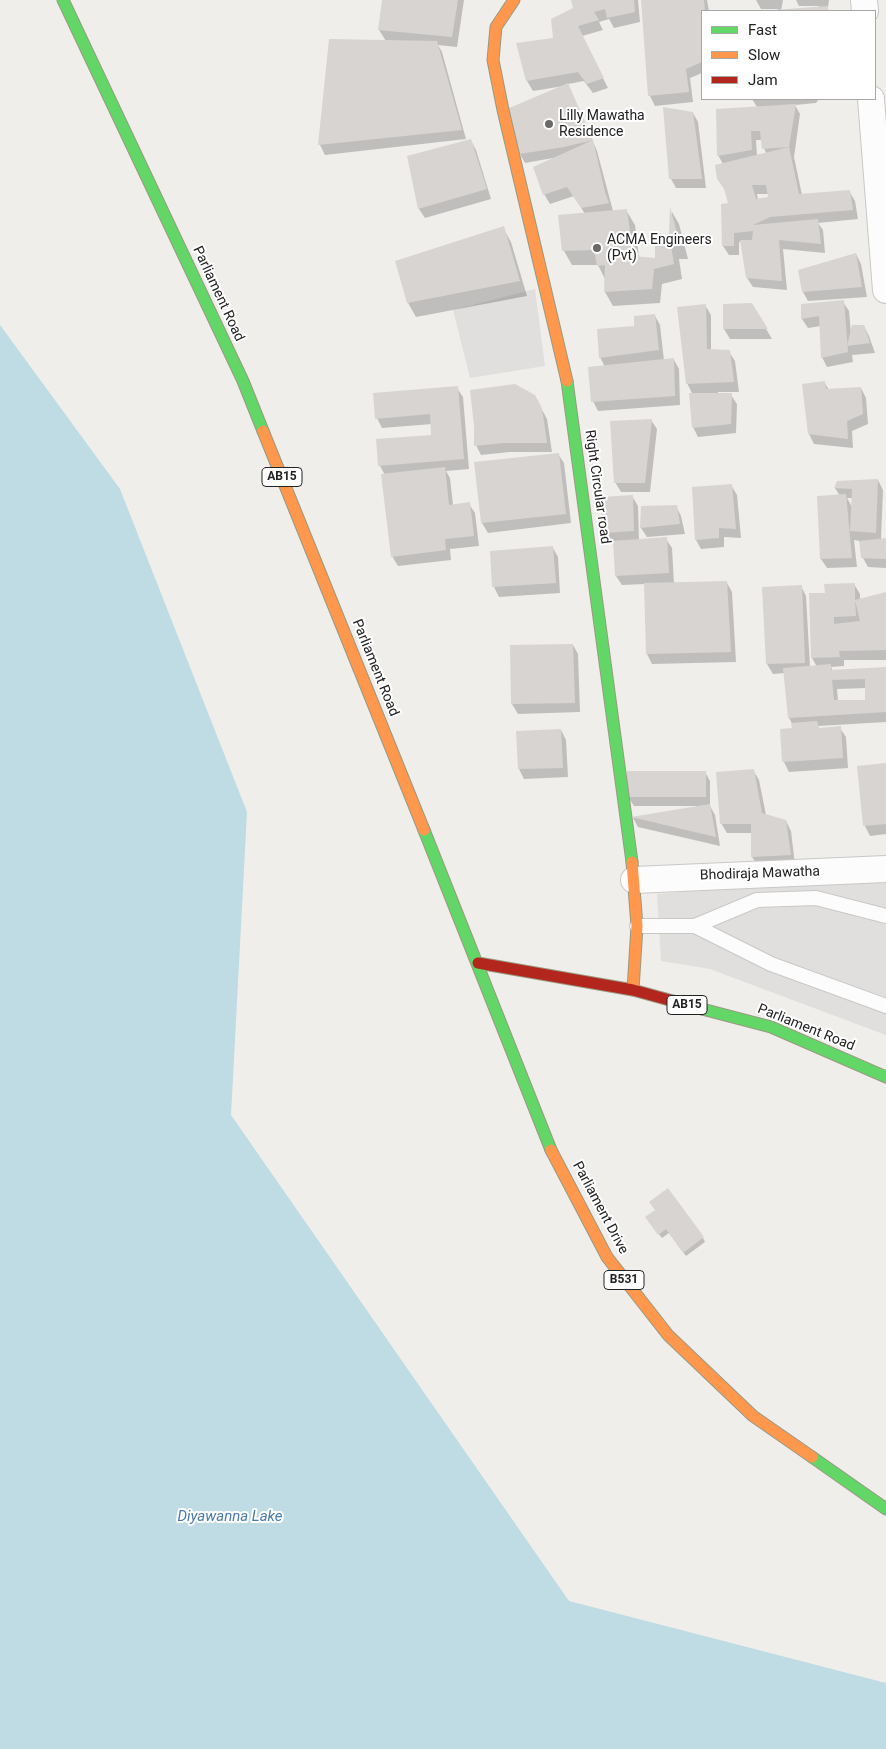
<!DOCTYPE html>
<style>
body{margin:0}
#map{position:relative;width:886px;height:1749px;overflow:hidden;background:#f0eeeb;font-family:Roboto,sans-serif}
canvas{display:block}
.legend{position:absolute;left:701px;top:10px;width:175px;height:90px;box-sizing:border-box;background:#fff;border:1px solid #a7a7a7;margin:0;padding:6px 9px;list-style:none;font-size:15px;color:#222}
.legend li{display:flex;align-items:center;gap:10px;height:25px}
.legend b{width:25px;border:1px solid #a7a7a7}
</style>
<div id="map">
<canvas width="886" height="1749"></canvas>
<ul class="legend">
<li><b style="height:6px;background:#63d668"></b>Fast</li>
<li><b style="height:6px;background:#ff974d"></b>Slow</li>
<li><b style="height:6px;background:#b3261e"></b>Jam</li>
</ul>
</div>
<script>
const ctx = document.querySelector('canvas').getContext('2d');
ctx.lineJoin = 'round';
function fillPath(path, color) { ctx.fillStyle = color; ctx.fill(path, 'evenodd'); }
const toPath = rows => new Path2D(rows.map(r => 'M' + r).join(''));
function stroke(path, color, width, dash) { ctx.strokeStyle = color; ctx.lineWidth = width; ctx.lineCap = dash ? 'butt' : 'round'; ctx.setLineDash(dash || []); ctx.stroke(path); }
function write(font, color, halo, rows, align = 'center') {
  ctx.font = font + ' Roboto,sans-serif'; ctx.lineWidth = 4; ctx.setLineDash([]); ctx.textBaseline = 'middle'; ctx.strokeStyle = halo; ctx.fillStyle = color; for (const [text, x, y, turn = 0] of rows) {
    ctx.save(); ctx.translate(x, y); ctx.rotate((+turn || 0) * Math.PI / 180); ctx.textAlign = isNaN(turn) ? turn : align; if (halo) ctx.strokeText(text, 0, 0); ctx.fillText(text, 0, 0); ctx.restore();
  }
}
fillPath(toPath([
 [535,289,545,366,470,378,453,310],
 [886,875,886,1035,710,969,661,961,657,894]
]), '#e0dfde');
fillPath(toPath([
 [0,325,120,489,247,812,231,1115,569,1601,886,1683,886,1749,0,1749]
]), '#bfdbe3');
fillPath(toPath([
 [384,0,464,0,457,47,438,45,442,52,466,139,325,155,320,145,330,40,386,41,379,30],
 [572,0,638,0,640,22,614,28,609,19,599,22,603,30,582,36,608,88,593,93,584,81,568,84,597,151,613,211,626,210,635,225,639,258,657,260,671,235,672,212,679,224,688,259,679,259,682,279,662,284,660,303,613,306,605,292,605,279,598,265,572,265,564,251,585,214,574,196,550,204,544,194,553,158,525,163,520,154,564,86,533,91,527,81,517,44,555,40,575,9],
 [643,0,707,0,709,11,702,11,702,73,690,78,693,102,655,106,650,96],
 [756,0,783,0,781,11,819,8,819,6,799,6,796,0,829,0,828,7,827,7,829,11,769,11,778,11,778,9,761,9],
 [752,99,819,99,816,103,795,105,800,114,794,157,802,195,849,191,855,201,858,219,818,223,823,230,825,253,783,249,787,290,753,287,747,278,742,242,739,242,739,255,729,255,723,246,730,204,723,164,718,155,757,107],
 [756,140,763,140,764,148,766,153,757,155],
 [757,194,769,194,770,198,758,200],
 [693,113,698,122,706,188,676,188,671,179],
 [471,141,476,150,491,199,425,218,419,209,409,157],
 [503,228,511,242,527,296,416,317,408,303],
 [856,254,861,264,867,297,808,301,803,292],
 [843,302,849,311,851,334,864,326,869,336,875,353,852,355,853,362,827,367,822,357,821,326,808,328,802,319,802,305],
 [705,305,711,315,711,351,729,352,735,361,739,392,718,392,718,395,731,395,737,404,736,433,698,437,693,427,693,395,687,383],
 [752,305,772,339,730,339,724,329],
 [655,316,660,325,664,361,674,360,679,369,680,405,598,411,593,401,605,367,600,357,635,327],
 [824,382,829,390,861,388,866,398,868,424,852,431,853,448,814,444,809,434],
 [457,388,463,397,469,469,446,471,450,478,453,505,469,504,475,513,479,546,450,549,451,560,398,566,392,556,385,475,380,466,377,441,433,436,432,424,382,428,377,418],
 [540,406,547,419,552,452,510,452,481,455,476,445],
 [651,420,657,429,650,492,621,492,615,482],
 [558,454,564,463,571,523,488,533,482,523,475,463],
 [878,480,883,490,881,539,886,539,886,568,868,567,863,558,860,541,854,540,857,567,827,568,821,559,840,496,835,488],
 [847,498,853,498,852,507],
 [731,485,737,495,741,538,724,537,724,547,701,549,696,540],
 [632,496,638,506,639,540,666,539,672,548,674,584,727,583,732,592,736,662,652,664,647,654,645,584,622,585,616,576,614,542,608,542,603,533],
 [676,506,681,516,685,534,647,537,641,528],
 [553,548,558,557,560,593,499,597,494,587,491,552],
 [854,584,860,594,860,600,886,594,886,660,844,660,844,666,831,667,833,671,886,668,886,722,818,726,820,729,840,728,846,737,848,768,789,772,784,762,793,729,793,725,789,718,785,673,773,674,767,664,801,586,806,596,810,667,817,667,812,658,826,594],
 [866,688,866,701,838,701,837,689],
 [573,645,578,654,580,712,518,714,512,704],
 [561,730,566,740,568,777,524,779,519,769,517,732],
 [886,765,886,834,870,836,865,826,859,768],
 [753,770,759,780,766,815,786,821,791,831,795,865,758,866,752,857,752,833,727,833,721,823],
 [705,772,710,781,710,806,715,815,720,846,638,827,633,818,696,808,696,806,634,806,628,797],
 [649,1222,703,1238,705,1242,686,1256,669,1233,662,1238]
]), '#0003');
fillPath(toPath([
 [382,0,458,0,452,37,378,30],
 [571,0,634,0,635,12,607,18,605,9,594,12,599,20,578,26,604,78,587,84,578,72,526,81,516,43,553,38,551,19,573,8],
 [641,0,704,0,705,11,702,11,702,62,686,69,689,92,648,96],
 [828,6,828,11,773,11,773,10],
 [329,39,437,41,462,130,318,145],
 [568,83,593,140,564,147,519,154,507,109],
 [796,104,789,147,799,194,850,190,853,210,770,217,753,225,818,219,821,244,779,240,782,281,746,278,740,240,752,240,753,231,734,233,734,246,722,246,721,204,728,203,724,189,717,179,715,165,789,147,762,149,760,131,751,131,752,150,717,156,716,109],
 [752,185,766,185,768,197,756,199],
 [663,107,693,112,702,179,669,179],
 [471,139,487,189,418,209,407,156],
 [593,140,605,192,609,203,581,208,567,187,543,195,533,167],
 [670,207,680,244,671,245,674,264,654,269,652,289,604,292,605,265,597,266,594,250,562,251,558,215,627,209,633,256,655,258,655,238,669,234],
 [504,226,520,281,407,303,395,261],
 [856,253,862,287,802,292,798,270],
 [844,300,848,352,821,358,819,316,801,319,801,304],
 [752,303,768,329,723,329,723,304],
 [706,304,707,349,730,350,734,382,686,384,677,307],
 [655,314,659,350,599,358,597,329,634,326,634,316],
 [852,325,864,325,870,343,847,346],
 [674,358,675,396,591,402,588,367],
 [825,381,826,389,861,387,863,414,847,421,848,439,808,434,802,384],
 [515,384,535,395,542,408,547,443,504,443,474,446,474,426,470,390],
 [458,386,464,459,378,466,376,439,431,435,430,414,375,419,373,393],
 [689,393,732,393,731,424,692,428],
 [652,419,645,483,614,483,610,421],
 [559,453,566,514,481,523,474,462],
 [445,467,449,505,470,502,474,536,445,539,446,550,391,557,381,474],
 [878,479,876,533,850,531,852,489,834,488,837,481],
 [732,484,736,529,719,528,719,538,695,540,692,487],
 [846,494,852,558,820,559,817,496],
 [633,495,634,531,602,533,601,497],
 [677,505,680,524,640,528,641,506],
 [667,537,669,573,615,576,613,541],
 [886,538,886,559,861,558,859,541],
 [553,546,556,583,492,587,490,551],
 [727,581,731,652,646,654,644,583],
 [855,583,855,599,856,616,834,617,834,624,860,621,855,600,886,592,886,650,839,651,840,657,811,658,809,593,825,593,824,584],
 [802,585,805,663,766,664,762,587],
 [573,644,575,703,511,704,510,645],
 [831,664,831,670,886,667,886,712,788,718,783,668],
 [865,679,865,700,834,700,832,680],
 [817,721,819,728,841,726,843,758,782,762,780,729,792,728,791,723],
 [561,729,563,768,518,769,516,731],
 [886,763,886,824,863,826,857,766],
 [754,769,762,813,786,820,791,855,751,857,751,824,720,824,716,772],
 [627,771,706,771,706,797,627,797],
 [710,804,716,837,631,817],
 [668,1188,704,1237,683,1253,666,1229,658,1235,645,1217,655,1210,649,1202]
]), '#d7d4d2');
const lane = toPath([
 [637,926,695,926,771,964,886,1006],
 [695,926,757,900,816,898,886,916]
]);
const street = toPath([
 [864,0,865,11],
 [871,99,886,290],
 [634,880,886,869]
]);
const fast = toPath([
 [63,0,243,381,263,431],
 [567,381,632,862],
 [424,830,551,1150],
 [702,1009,771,1027,886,1077],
 [812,1457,886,1509]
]);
const slow = toPath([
 [514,0,496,27,493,60,503,110,567,381],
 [263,431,424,830],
 [632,862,637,926,633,990],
 [551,1150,607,1257,668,1335,753,1416,812,1457]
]);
const jam = toPath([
 [478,963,633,990,702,1009]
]);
stroke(lane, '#c9c8c7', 16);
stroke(street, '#c9c8c7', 28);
stroke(fast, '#999a82', 13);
stroke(slow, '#999a82', 13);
stroke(jam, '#999a82', 13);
stroke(lane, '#fdfcfc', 14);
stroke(street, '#fdfcfc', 26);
stroke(fast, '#63d668', 11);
stroke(slow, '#ff974d', 11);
stroke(jam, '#b3261e', 11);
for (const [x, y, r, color] of [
 [549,124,5,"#6a6968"],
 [597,248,5,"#6a6968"]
]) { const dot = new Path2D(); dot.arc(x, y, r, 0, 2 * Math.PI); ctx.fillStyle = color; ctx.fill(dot); stroke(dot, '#fff', 2); }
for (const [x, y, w] of [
 [282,477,40],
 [687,1005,40],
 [624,1280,40]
]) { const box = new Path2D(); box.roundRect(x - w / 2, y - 9.5, w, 19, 4); ctx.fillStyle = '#fff'; ctx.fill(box); stroke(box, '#222', 1); }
write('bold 12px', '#222', null, [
 ["AB15",282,477],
 ["AB15",687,1005],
 ["B531",624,1280]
]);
write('14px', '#222', '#fff', [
 ["Lilly Mawatha",559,116],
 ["Residence",559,132],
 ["ACMA Engineers",607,240],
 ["(Pvt)",607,256]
], 'left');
write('14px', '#222', '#fff', [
 ["Parliament Road",218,294,65],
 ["Right Circular road",597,487,82],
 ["Parliament Road",375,668,68],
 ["Bhodiraja Mawatha",760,874,-2],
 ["Parliament Road",806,1028,22],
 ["Parliament Drive",600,1208,62]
]);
write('italic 15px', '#4a7aab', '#fff', [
 ["Diyawanna Lake",230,1517]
]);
</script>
